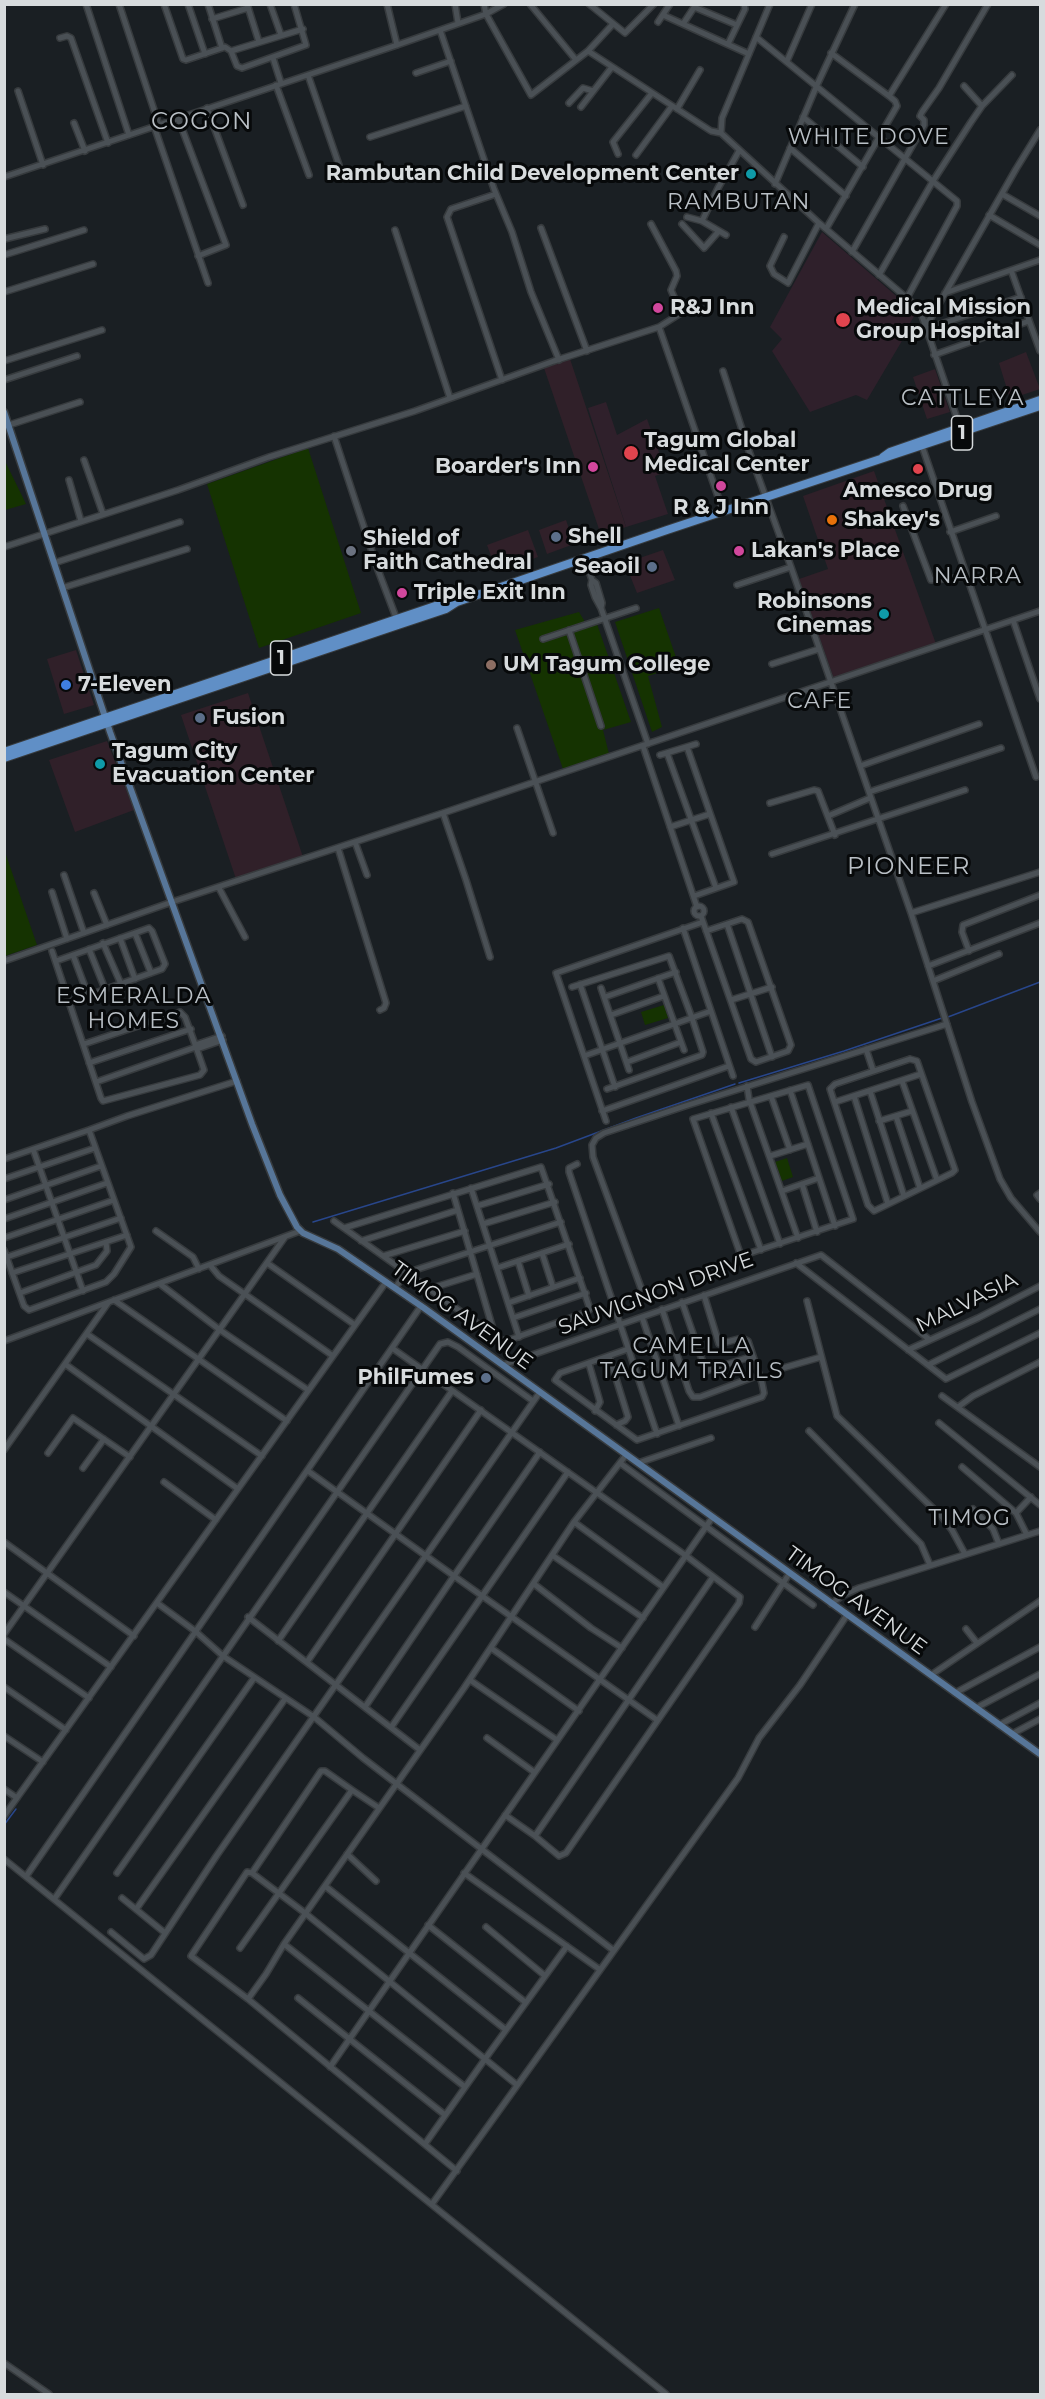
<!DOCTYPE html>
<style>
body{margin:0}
#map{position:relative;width:1045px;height:2399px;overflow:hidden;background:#1a1f23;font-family:Montserrat,sans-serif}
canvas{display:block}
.frame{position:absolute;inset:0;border:6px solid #d7dbdd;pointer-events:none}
</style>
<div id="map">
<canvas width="1045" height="2399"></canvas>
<div class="frame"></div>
</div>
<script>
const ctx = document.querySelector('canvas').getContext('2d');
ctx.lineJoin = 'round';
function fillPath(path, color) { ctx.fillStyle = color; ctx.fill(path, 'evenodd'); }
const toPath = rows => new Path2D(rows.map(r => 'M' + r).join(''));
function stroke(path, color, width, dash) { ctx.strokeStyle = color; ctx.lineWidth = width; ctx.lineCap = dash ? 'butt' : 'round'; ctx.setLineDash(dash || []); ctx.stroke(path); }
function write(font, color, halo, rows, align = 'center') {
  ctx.font = font + ' Montserrat,sans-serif'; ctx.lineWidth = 6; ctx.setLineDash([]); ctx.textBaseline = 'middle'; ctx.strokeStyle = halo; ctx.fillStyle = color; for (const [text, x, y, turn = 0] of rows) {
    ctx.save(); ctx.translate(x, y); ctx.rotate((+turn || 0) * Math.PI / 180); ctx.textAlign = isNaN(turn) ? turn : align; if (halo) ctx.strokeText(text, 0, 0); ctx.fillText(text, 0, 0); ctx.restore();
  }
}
fillPath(toPath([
 [1026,352,1040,389,1010,399,999,363],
 [570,359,626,527,601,535,544,368],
 [935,369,950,412,927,419,913,377],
 [874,471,936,644,834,679,799,579,828,569,803,496],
 [566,520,574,544,547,554,539,530],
 [528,530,538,557,497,572,487,545],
 [663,550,675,580,637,593,625,563],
 [76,650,94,705,64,714,47,659],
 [248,693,303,857,236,879,181,715],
 [107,741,134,810,75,832,49,760]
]), '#302029');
fillPath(toPath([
 [822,232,916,313,907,328,906,334,867,400,856,395,810,412,772,351,782,339,770,327],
 [606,402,617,435,647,419,666,472,655,476,668,514,626,527,588,408]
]), '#2f202b');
fillPath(toPath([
 [308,448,361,613,259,648,207,484],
 [4,459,26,504,5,510,4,510],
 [659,608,679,666,648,676,662,727,652,732,615,622],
 [579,612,588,627,597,624,631,722,603,730,609,754,563,769,515,630],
 [4,849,37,945,5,956,4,956],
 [664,1005,668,1018,645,1025,641,1012],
 [787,1158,793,1177,782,1181,775,1162]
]), '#153301');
stroke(toPath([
 [948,1017,1040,982],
 [739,1083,844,1051,942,1018],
 [313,1222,556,1148,636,1118,735,1084],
 [4,1825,16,1809]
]), '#28468b', 1.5);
const minor = toPath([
 [86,4,129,135],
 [119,4,159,125],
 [164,4,183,59,186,60,225,47,231,51,237,66,242,68,306,45,294,4],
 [188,4,205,54],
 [208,4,222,48],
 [247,4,259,42],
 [270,4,281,35],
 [387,4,397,45],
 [455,4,458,23],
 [484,4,486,14,531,95,588,51,613,24],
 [530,4,576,60],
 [589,4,625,33,654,4],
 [694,7,737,25],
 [663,15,749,54],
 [212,19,248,8],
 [658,22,670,4],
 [683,24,695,6],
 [440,30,494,189,512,232,531,292,559,360],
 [756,37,957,201,957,206,907,298],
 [60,38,67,36,71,38,108,143],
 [728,44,745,9,744,4],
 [231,51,303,29],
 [588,51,711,131,721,133,819,223,916,306,921,313,961,430],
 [273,58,281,83],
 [787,61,812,4],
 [416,73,451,61],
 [308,75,339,165],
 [276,85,309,175],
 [964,86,982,106],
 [18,91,43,165],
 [889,96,946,4],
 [569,103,583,88,593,91],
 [581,107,612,67],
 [207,108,243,205],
 [677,109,700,70],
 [803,117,863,167],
 [178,118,226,245,198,256],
 [74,123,85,151],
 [154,126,208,283],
 [721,133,722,118,770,4],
 [370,137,466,106],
 [790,148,846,196],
 [618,154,613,142,652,93],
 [636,155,672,106],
 [4,177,397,45,486,14,504,4],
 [775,184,817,85,855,4],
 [496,194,451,209,447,217,502,380],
 [1002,194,1040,216],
 [989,215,1040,245],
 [687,217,702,221,726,235],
 [702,221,718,188,739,151],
 [651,224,676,271,677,276,671,290,681,313,659,327],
 [682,224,704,248,719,231],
 [541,228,587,351],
 [826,229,897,106,895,101,889,96,831,53],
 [395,230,450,398],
 [784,237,770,266,774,274,788,283,819,223],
 [4,239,45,229],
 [852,252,924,125,924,120,920,116,922,112,939,88,988,4],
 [4,255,84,230],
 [1011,270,1040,351],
 [879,275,933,181,971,122,982,106,1012,75],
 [4,292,93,264],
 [945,293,1040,260],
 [925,325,931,318,1016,169,1040,130],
 [926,329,1021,297],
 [934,355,1029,321],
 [4,361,102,330],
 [723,371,749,451,791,567,911,913,972,1102,1000,1179,1011,1198,1040,1232],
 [4,380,77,356],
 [9,425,80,402],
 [334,436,378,570,397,620],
 [922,446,1036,777],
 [84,460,103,514],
 [69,480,81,521],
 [903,506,931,580,966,577],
 [950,532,996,516],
 [4,547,178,490,269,457,415,411,554,361,659,327,723,511],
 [585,559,592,580,596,583,602,603,601,608,648,744],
 [54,563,180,522],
 [592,580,591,585,595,597,601,608],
 [737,585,791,567],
 [62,588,187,549],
 [1013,620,1040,699],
 [569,630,601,726],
 [543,639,636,608],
 [772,664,819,649],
 [517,728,553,833],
 [643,746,697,907],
 [687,747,734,882,694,896],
 [667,753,716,888],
 [660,755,696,744],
 [860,766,979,724],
 [869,792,1001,748],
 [770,803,814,790,818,791,835,835],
 [443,813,466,880,490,957],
 [828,816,870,798],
 [670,827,710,814],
 [355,842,367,875],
 [338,848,386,1003,384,1008,380,1010],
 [772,854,965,790],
 [64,875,84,933],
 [219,888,245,937],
 [52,892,67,939],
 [94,893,107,925],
 '694 911a5 5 0 1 1 10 0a5 5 0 1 1-10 0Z',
 [911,913,1040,872],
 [701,916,751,1059,756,1062,788,1051,791,1045,748,922,742,919,706,931],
 [727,924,772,1057],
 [683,928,733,1076],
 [135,933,151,973],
 [120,938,135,979],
 [103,943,121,984],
 [89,949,105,989],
 [52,951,101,1098,103,1101,200,1075,204,1070,196,1047,96,1082],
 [969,951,962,932,963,925,1040,895],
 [73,955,88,995],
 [4,961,172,902,443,813,1040,611],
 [56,961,149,928,152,931,165,964,162,969,70,1002],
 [928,966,1040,923],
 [658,978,684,1050],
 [933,981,999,954],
 [580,984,615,1087],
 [572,987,669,956,692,1018,703,1052,702,1055,607,1089],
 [601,988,629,1070],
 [605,997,676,972],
 [731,1000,772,987],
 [611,1015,664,996],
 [84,1044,180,1012,185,1017,196,1047],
 [195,1045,222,1036],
 [197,1049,223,1040],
 [866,1049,873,1070],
 [584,1056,711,1011],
 [910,1059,917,1061,955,1170,952,1173,874,1211,868,1205,830,1089,835,1084,910,1059],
 [627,1062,681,1042],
 [89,1063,191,1029],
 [902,1081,937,1180],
 [808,1085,853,1219,741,1256,693,1119,808,1085],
 [747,1086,749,1099,798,1238],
 [790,1090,835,1226],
 [870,1091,904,1196],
 [771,1096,790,1150],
 [854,1096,888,1204],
 [835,1102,921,1074],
 [731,1107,780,1244],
 [602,1111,729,1066],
 [711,1113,761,1250],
 [896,1116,920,1188],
 [606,1121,556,973,703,922],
 [879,1121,912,1111],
 [89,1130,127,1116,237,1081],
 [33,1149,83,1291],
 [770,1156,808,1144],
 [4,1159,89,1130,131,1247,114,1274,106,1282,29,1310,24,1306,4,1250],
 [577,1164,569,1168,569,1172,657,1434],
 [4,1179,95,1148],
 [802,1184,817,1232],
 [471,1188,519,1337],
 [782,1191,819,1178],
 [453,1193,495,1336],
 [1040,1193,1037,1195,1040,1199],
 [4,1200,101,1166],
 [477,1206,549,1184],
 [4,1219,107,1183],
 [334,1221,495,1336,502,1340,509,1340,587,1312,590,1309,541,1167,344,1228],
 [483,1224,555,1202],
 [156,1231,193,1257,199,1269],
 [4,1238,114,1200],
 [361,1241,458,1210],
 [542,1253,553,1287],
 [383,1256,465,1231],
 [7,1257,121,1218],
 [518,1261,529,1296],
 [267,1263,355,1325],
 [796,1263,946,1379,1040,1333],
 [210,1265,219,1276,333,1356],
 [497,1268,569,1244],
 [12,1273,127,1235],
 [160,1284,220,1330,308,1390],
 [395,1288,406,1273,561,1222],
 [641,1288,593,1157,592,1145,596,1138,604,1133,685,1106,947,1024],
 [429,1289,477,1274],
 [20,1293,96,1265,107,1251,106,1242],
 [114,1300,287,1421],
 [807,1301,837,1416,943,1518,952,1530,965,1554],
 [682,1302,706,1371,753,1356],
 [508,1303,580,1278],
 [662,1309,689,1391,693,1397,700,1397,759,1375],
 [642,1317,679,1426],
 [513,1318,586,1293],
 [87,1334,262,1456],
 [4,1341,300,1231],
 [392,1348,685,1555,740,1597,739,1603,566,1853,559,1856,535,1836],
 [628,1349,560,1373,555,1380,637,1440,762,1397,764,1393,762,1383,748,1341,742,1338,719,1344,704,1295],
 [908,1350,978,1318,1040,1286],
 [609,1356,628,1417,625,1421,616,1425],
 [65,1364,238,1489],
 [589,1364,600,1402,595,1411],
 [503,1365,821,1255,930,1340],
 [928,1365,1040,1309],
 [783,1368,821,1357],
 [942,1396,1040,1467],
 [958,1407,973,1396,1040,1362],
 [939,1423,1040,1505],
 [809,1431,921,1544,930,1565],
 [4,1450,108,1303],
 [540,1452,454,1576,657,1720],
 [48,1453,73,1418,130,1457],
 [620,1463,813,1605],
 [638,1463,711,1438],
 [962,1467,1016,1513,1027,1535],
 [83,1468,104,1439],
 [308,1471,454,1576,365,1707],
 [164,1482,216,1520],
 [973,1509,993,1529,999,1544],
 [1016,1513,1031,1497],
 [574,1522,663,1587],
 [4,1542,134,1636],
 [552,1555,643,1618],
 [534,1584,591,1628,622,1648],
 [4,1592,111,1667],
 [157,1603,195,1631,223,1656,314,1717,363,1758,613,1950],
 [831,1604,843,1595,859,1588,1040,1531],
 [248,1617,420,1750],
 [755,1627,789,1574],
 [966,1629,977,1643],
 [4,1634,285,1237],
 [4,1639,89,1698],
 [278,1641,452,1391],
 [491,1648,579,1711],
 [307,1662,481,1410],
 [931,1675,1040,1601],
 [470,1680,557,1740],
 [4,1687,66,1730],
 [955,1693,1040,1647],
 [976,1708,1040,1674],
 [999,1725,1040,1703],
 [392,1726,568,1472],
 [1012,1734,1040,1719],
 [4,1736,43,1762],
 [487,1738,534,1772],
 [4,1789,17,1798],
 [352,1790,325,1771,321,1771,252,1873,247,1872,191,1956,248,1999,457,2171],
 [505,1815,535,1836,713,1577],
 [4,1816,386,1282],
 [347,1854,376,1881],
 [4,1859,666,2394],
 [117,1873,254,1678],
 [252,1873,305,1913,485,2059,567,1946],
 [464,1873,599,1969],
 [27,1875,421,1306],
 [325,1886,506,2030],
 [55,1898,440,1344,448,1342,458,1347,533,1401],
 [122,1898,165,1933],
 [137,1908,285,1699],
 [428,1925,525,2002],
 [486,1927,544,1975],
 [111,1932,144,1959,151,1955,217,1855,540,1392],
 [284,1944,465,2087],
 [240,1948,352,1790,379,1808],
 [298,1998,445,2115],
 [248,1999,266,1974,284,1944,464,1688,574,1522,626,1455],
 [330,2067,712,1518],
 [425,2144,485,2059,517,2085],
 [432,2204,738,1778,759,1738,800,1685,847,1615],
 [4,2363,49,2394]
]);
const major = toPath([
 [4,412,110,732,252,1124,280,1195,297,1227,303,1233,338,1249,424,1308,1040,1754]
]);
const highway = toPath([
 [883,457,890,452,1040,400],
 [4,752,444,603,455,602],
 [4,758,398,625,446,609,457,602,667,530,1040,406]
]);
stroke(minor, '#373b3e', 8);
stroke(major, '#373b3e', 9);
stroke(highway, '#373b3e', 10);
stroke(minor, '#4a5055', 5);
stroke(major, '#577699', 6);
stroke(highway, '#608fc6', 8);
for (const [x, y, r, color] of [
 [751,174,6,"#0f9aa8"],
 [658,308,6,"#d1479c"],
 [843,320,8,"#e0444e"],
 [631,453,8,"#e0444e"],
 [593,467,6,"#d1479c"],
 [918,469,6,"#e0444e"],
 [721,486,6,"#d1479c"],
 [832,520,6,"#e8710a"],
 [556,537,6,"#5c6f8a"],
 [351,551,6,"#6b7280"],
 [739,551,6,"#d1479c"],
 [652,567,6,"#5c6f8a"],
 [402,593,6,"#d1479c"],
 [884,614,6,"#0f9aa8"],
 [491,665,6,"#8d6e63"],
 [66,685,6,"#3f7fe0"],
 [200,718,6,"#5c6f8a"],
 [100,764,6,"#0f9aa8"],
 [486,1378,6,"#5c6f8a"]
]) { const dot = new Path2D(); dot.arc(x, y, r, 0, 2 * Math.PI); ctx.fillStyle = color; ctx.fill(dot); stroke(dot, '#07090a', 2); }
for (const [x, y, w] of [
 [962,433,21],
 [281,658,21]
]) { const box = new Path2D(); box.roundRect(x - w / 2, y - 17, w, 34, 4.5); ctx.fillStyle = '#07090a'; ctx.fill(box); stroke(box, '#d7dbdd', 1.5); }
write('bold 20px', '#d7dbdd', null, [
 ["1",962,433],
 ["1",281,658]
]);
write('bold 21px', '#d7dbdd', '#07090a', [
 ["Rambutan Child Development Center",739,174,"right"],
 ["R&J Inn",670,308],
 ["Medical Mission",856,308],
 ["Group Hospital",856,332],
 ["Tagum Global",644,441],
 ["Medical Center",644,465],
 ["Boarder's Inn",581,467,"right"],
 ["Amesco Drug",918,491,"center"],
 ["R & J Inn",721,508,"center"],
 ["Shakey's",844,520],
 ["Shell",568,537],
 ["Shield of",363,539],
 ["Faith Cathedral",363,563],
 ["Lakan's Place",751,551],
 ["Seaoil",640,567,"right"],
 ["Triple Exit Inn",414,593],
 ["Robinsons",872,602,"right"],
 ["Cinemas",872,626,"right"],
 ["UM Tagum College",503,665],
 ["7-Eleven",78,685],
 ["Fusion",212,718],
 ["Tagum City",112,752],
 ["Evacuation Center",112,776],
 ["PhilFumes",474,1378,"right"]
], 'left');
write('21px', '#d7dbdd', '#07090a', [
 ["SAUVIGNON DRIVE",656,1294,-20],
 ["MALVASIA",967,1303,-26],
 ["TIMOG AVENUE",462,1316,36],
 ["TIMOG AVENUE",856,1601,36]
]);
ctx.letterSpacing = '1.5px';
write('22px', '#bac0c6', '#07090a', [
 ["WHITE DOVE",869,138],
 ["RAMBUTAN",739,203],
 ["CATTLEYA",963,399],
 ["NARRA",978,577],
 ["CAFE",820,702],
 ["ESMERALDA",134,997],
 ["HOMES",134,1022],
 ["CAMELLA",692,1347],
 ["TAGUM TRAILS",692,1372],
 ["TIMOG",970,1519]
]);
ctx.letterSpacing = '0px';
ctx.letterSpacing = '1.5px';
write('24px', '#bac0c6', '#07090a', [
 ["COGON",202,122],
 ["PIONEER",909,867]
]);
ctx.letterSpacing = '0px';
</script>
